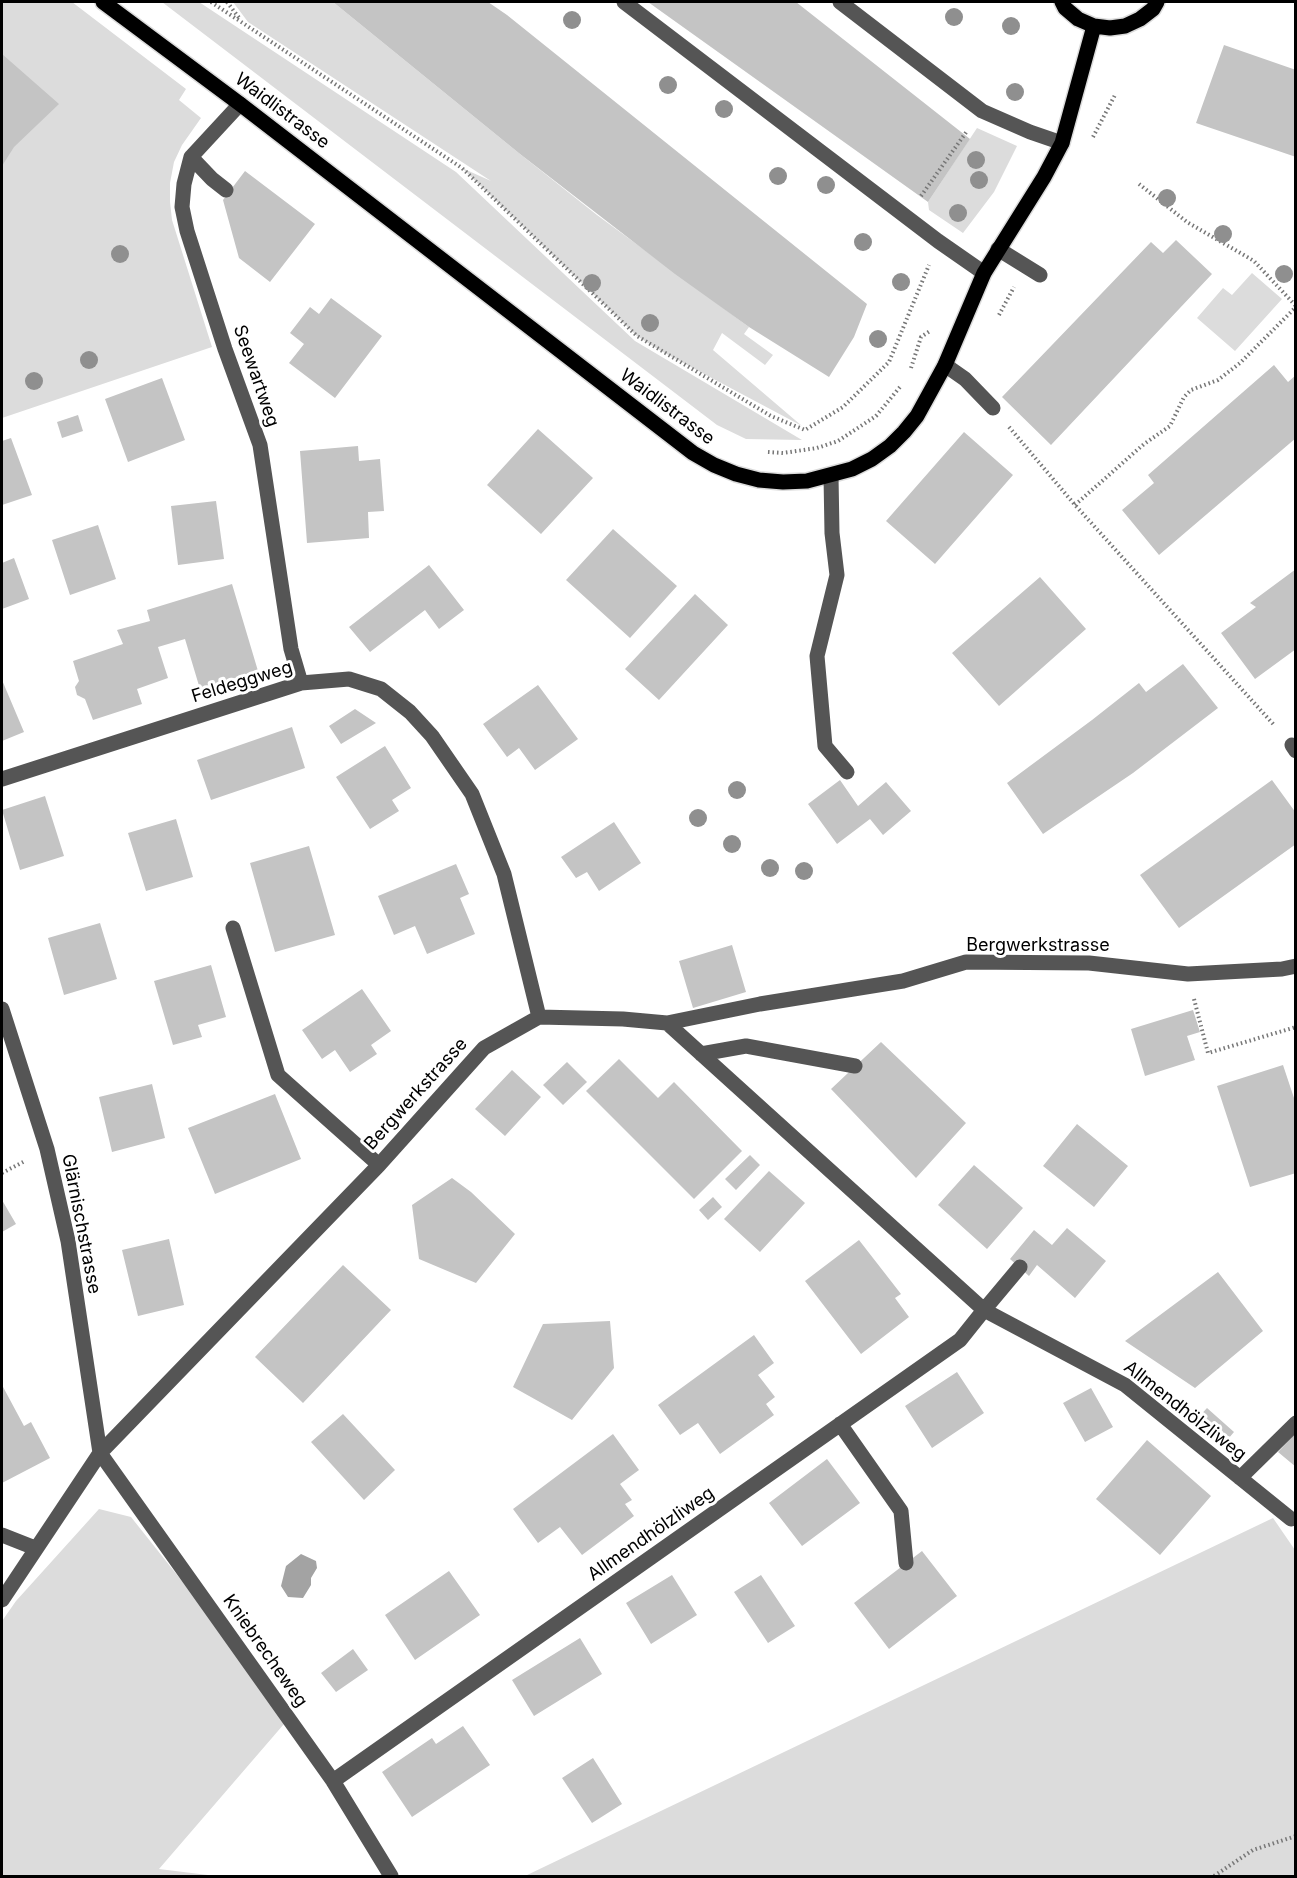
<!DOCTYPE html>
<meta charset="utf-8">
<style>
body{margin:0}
#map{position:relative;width:1297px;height:1878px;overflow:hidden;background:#fff;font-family:Inter,sans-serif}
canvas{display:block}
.frame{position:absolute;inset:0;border:3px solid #000;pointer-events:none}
</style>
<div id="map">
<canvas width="1297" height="1878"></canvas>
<div class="frame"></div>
</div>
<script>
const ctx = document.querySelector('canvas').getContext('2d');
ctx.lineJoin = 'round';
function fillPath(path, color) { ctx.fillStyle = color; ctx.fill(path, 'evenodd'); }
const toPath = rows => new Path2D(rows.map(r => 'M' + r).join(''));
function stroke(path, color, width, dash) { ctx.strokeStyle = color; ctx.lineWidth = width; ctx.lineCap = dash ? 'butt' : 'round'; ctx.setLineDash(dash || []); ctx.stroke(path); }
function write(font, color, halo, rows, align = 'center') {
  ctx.font = font + ' Inter,sans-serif'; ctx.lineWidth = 6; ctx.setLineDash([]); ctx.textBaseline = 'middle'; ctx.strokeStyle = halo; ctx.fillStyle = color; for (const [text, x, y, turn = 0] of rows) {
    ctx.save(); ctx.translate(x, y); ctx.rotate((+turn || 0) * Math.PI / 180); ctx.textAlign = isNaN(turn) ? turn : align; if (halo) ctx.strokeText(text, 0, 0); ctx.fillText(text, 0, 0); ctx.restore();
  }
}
fillPath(toPath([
 [2,2,72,2,186,89,179,100,201,118,182,145,174,162,170,183,170,202,172,220,212,347,2,418],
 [162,2,199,2,456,172,635,341,802,440,746,439,717,425],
 [233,2,333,2,520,154,597,215,749,327,744,334,773,355,765,365,722,333,713,350,802,426,661,351,637,336,462,168,491,181,248,22],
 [977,128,1017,146,994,192,963,233,929,210,928,202],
 [1252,273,1282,299,1235,351,1197,318,1223,288,1232,295],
 [99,1509,131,1517,290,1717,159,1869,216,1876,2,1876,2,1621,16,1601],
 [1273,1518,1295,1550,1295,1876,525,1876]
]), '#dcdcdc');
fillPath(toPath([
 [301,1554,316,1561,317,1568,311,1578,311,1585,303,1598,288,1597,281,1586,286,1566]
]), '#a3a3a3');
fillPath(toPath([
 [333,2,488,2,507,15,867,304,854,337,829,377,749,327,675,274,520,154],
 [648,2,796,2,970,139,928,202],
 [1224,45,1296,70,1296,157,1196,123],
 [2,54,59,104,14,147,2,166],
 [245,171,315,224,270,282,239,258,223,200],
 [1176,240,1212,274,1051,445,1002,397,1151,242,1163,253],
 [331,298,382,336,335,398,289,363,304,344,290,333,310,307,319,314],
 [1274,365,1288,382,1296,375,1296,438,1159,555,1122,510,1154,483,1148,475],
 [162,378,185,440,128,462,105,399],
 [78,415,83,431,62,438,57,422],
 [538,429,593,478,541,534,487,485],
 [964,432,1013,475,935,564,886,521],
 [11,438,32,495,2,505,2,441],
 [358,446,359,461,380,459,384,511,368,512,369,538,307,543,300,451],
 [216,501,224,559,178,565,171,506],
 [98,525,116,579,70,595,52,540],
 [613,529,677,586,630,638,566,580],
 [14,558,29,599,2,609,2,563],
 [429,565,464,610,439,629,425,610,370,652,349,627],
 [1296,569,1296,649,1255,679,1221,633,1256,607,1250,603],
 [1040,577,1086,629,999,706,952,653],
 [232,584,258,671,200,689,185,639,158,647,168,678,137,689,142,704,93,720,85,699,77,695,75,687,79,681,73,661,123,644,117,630,150,621,147,610],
 [695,594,728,625,659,700,625,669],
 [1183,664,1218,708,1133,773,1043,834,1007,783,1092,720,1139,683,1146,692],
 [2,680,24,732,2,741],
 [538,685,578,739,535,770,519,748,507,757,483,724],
 [355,709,376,723,341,744,329,726],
 [292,727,305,768,211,800,197,760],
 [385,746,411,788,392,800,399,811,370,829,336,777],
 [840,780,858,806,886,782,911,811,883,835,870,819,837,844,808,804],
 [1272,780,1296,813,1296,844,1179,928,1140,875],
 [45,796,64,856,20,870,2,810],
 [176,819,193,877,146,891,128,833],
 [614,822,641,863,599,891,587,872,576,878,561,857],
 [309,846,335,935,275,952,250,863],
 [456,864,469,894,460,898,475,934,427,954,415,926,394,935,378,896],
 [100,923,117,979,64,995,48,938],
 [732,945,746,992,693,1008,679,961],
 [211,965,226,1017,198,1025,202,1037,173,1045,154,981],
 [362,989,391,1031,371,1045,377,1054,350,1072,335,1050,322,1059,302,1030],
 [1193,1010,1200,1032,1187,1036,1195,1060,1145,1076,1131,1029],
 [881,1042,966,1123,916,1178,831,1089],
 [619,1059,658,1098,674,1082,742,1151,694,1199,586,1091],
 [567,1062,587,1082,563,1105,543,1085],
 [1283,1065,1296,1104,1296,1173,1250,1187,1217,1086],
 [512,1070,541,1097,505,1136,475,1109],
 [152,1084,165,1138,112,1152,99,1097],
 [275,1094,301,1159,215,1194,188,1128],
 [1077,1124,1128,1166,1094,1207,1043,1166],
 [750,1155,760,1165,736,1190,725,1179],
 [974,1165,1023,1208,987,1249,938,1205],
 [769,1171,805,1203,760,1252,724,1219],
 [452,1178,471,1192,515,1234,476,1283,419,1259,412,1205],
 [713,1197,722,1207,708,1220,699,1210],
 [2,1200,16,1224,2,1232],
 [1067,1228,1106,1261,1075,1298,1037,1265,1029,1276,1010,1259,1034,1230,1052,1245],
 [169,1239,184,1305,138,1316,122,1250],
 [859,1240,901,1294,895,1298,909,1317,861,1354,805,1281],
 [343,1265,391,1310,303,1403,255,1357],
 [1218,1272,1263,1331,1195,1388,1125,1341],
 [610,1321,614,1368,572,1420,513,1387,543,1324],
 [754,1335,774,1363,758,1375,775,1397,766,1404,774,1415,720,1454,698,1423,680,1435,658,1405],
 [957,1372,984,1413,932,1448,905,1406],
 [2,1385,24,1426,31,1422,50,1458,2,1483],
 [1091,1388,1113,1427,1085,1442,1063,1403],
 [1207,1408,1234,1432,1223,1445,1195,1421],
 [343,1414,395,1470,364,1500,311,1442],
 [1296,1433,1296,1467,1278,1452],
 [613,1434,639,1470,620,1484,632,1500,625,1504,634,1516,582,1555,560,1527,538,1543,513,1509],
 [1147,1440,1211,1496,1160,1555,1096,1499],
 [827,1459,860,1503,802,1546,769,1503],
 [922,1551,957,1596,889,1649,854,1603],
 [449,1571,480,1615,415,1660,385,1615],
 [672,1575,697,1615,651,1644,626,1603],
 [761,1575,795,1626,768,1643,734,1592],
 [580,1638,602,1674,534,1716,512,1680],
 [353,1649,368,1670,336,1692,321,1673],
 [463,1726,490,1765,412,1817,382,1772,432,1738,436,1744],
 [593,1758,622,1804,592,1823,562,1778]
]), '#c4c4c4');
const major = toPath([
 [103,2,240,104,693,453,714,465,736,474,759,480,783,482,807,481,852,469,872,459,890,446,904,432,917,416,945,365,984,273,1044,177,1062,143,1094,26],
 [1062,2,1065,8,1078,19,1094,26,1110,28,1125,26,1140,19,1153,9,1157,2]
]);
stroke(major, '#dbdbdb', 18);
stroke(toPath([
 [211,2,462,168,637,336,771,416,805,430,843,407,889,362,929,265],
 [227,2,240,19],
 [1093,137,1115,95],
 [1139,184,1187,222,1254,261,1296,306],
 [921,196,967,131],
 [999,315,1014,287],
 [911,368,921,337,930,331],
 [1009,427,1075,505,1275,726],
 [768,452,783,453,817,448,838,441,876,416,900,387],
 [1075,505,1144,444,1170,426,1184,397,1191,390,1218,380,1240,363,1296,307],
 [1194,999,1208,1053,1296,1027],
 [2,1173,25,1161],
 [1214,1876,1253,1850,1296,1836]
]), '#777', 4, [1.5, 3]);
stroke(toPath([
 [624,2,938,241,984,273],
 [840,2,982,111,1030,132,1062,143],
 [240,104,191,157,184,184,182,207,187,231,225,349,260,445,291,649,301,683],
 [191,157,212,179,226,190],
 [998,249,1040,275],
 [945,365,965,379,993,408],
 [831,476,832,533,837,575,817,656,825,746,847,772],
 [1292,745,1296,751],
 [2,779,301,683,349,679,381,689,410,712,432,736,472,794,504,874,539,1017],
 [233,928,278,1075,379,1165],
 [2,1009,47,1149,68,1241,100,1453,333,1781,391,1876],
 [701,1054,746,1046,855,1066],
 [1020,1267,984,1310,1125,1385,1291,1519],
 [840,1424,901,1511,906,1563],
 [1240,1478,1296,1423],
 [2,1535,35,1548],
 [2,1600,100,1453,379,1165,484,1048,539,1017,623,1019,667,1023,760,1004,903,981,966,962,1089,963,1188,974,1282,969,1296,966],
 [333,1781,960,1340,984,1310,667,1023]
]), '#555', 15);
stroke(major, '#000', 15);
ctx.fillStyle = '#8f8f8f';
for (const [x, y] of [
 [954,17],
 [572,20],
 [1011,26],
 [668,85],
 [1015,92],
 [724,109],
 [976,160],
 [778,176],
 [979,180],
 [826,185],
 [1167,198],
 [958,213],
 [1223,234],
 [863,242],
 [120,254],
 [1284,274],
 [901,282],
 [592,283],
 [650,323],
 [878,339],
 [89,360],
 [34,381],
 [737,790],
 [698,818],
 [732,844],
 [770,868],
 [804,871]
]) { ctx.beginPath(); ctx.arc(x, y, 9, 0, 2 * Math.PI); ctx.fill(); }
write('18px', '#000', '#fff', [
 ["Waidlistrasse",282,111,37],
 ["Seewartweg",256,376,71],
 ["Waidlistrasse",667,407,37],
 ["Feldeggweg",242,682,-17],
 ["Bergwerkstrasse",1038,946],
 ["Bergwerkstrasse",416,1094,-48],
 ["Glärnischstrasse",81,1224,79],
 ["Allmendhölzliweg",1185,1411,38],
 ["Allmendhölzliweg",651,1534,-35],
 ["Kniebrecheweg",265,1651,55]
]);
</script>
